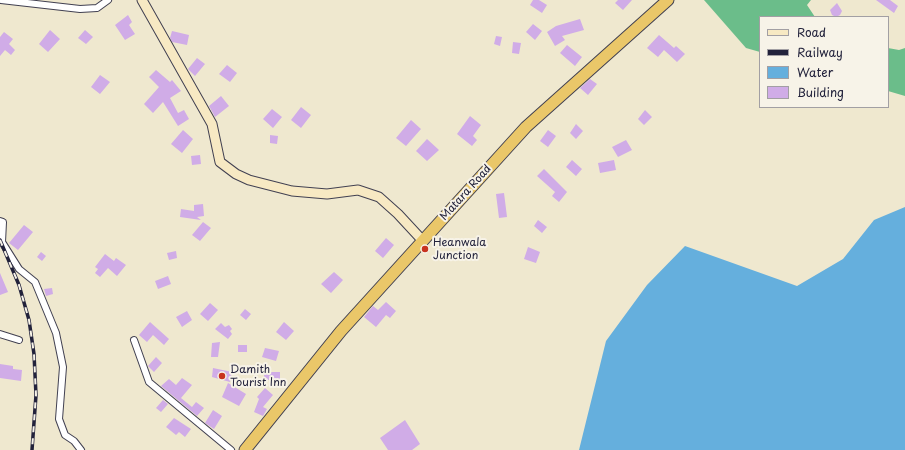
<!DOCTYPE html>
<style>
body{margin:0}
#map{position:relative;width:905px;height:450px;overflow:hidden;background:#efe8cf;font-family:"Playpen Sans",sans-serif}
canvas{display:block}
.legend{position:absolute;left:759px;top:16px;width:130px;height:92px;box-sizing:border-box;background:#f7f3e8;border:1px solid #a29fa3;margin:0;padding:5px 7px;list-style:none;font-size:12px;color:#22223b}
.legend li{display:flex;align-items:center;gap:8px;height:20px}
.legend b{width:20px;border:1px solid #a29fa3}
</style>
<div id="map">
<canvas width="905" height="450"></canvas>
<ul class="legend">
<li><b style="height:5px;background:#f7e9c3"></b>Road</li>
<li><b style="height:5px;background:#22223b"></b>Railway</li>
<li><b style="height:11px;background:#65afdd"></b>Water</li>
<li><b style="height:11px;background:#d0ace7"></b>Building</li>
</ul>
</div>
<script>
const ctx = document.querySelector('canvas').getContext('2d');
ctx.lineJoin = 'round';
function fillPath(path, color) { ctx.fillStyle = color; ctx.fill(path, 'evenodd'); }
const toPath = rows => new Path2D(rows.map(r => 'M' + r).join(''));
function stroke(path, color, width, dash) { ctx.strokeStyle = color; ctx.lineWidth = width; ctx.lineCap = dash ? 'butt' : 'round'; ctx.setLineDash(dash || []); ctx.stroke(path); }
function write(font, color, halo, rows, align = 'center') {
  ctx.font = font + ' "Playpen Sans",sans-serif'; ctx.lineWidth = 4; ctx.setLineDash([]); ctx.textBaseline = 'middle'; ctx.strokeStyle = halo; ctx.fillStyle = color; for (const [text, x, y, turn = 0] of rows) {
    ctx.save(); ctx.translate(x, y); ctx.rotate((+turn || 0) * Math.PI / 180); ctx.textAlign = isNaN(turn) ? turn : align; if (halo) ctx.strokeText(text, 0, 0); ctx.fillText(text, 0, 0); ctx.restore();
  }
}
fillPath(toPath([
 [704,0,811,0,807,5,815,17,760,17,760,52,746,48],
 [888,48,899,50,905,48,905,96,888,91]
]), '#6bbd8a');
fillPath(toPath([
 [905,207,905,450,579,450,606,341,647,285,685,246,797,286,843,259,874,220]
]), '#65afdd');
fillPath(toPath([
 [533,0,539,0,547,5,542,13,530,5],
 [618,0,632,0,623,10,615,3],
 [876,0,890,0,898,6,894,13],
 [837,3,842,11,840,15,836,17,832,15,830,10],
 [128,15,132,22,129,25,135,34,125,40,115,25],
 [580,19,584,30,562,36,565,40,555,46,547,32,556,26],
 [533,24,542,31,535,40,526,32],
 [50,30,60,39,48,52,39,44],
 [85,30,93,37,86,44,78,38],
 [172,31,189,35,187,45,172,42,170,38],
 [4,32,13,39,9,44,15,50,11,55,5,50,0,56,0,37],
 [659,35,674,48,676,46,685,54,677,62,664,50,658,57,647,48],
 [496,36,502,37,500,46,494,44],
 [513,42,521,43,519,54,512,53],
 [567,45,582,57,575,66,560,53],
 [197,58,205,64,195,76,188,69],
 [227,65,237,73,230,82,219,74],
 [156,70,170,82,172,80,181,91,170,98,178,113,184,110,189,119,178,126,163,102,153,113,144,104,159,87,149,77],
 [100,75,110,82,100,94,91,87],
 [590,79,597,84,588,95,580,88],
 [221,96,229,106,215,117,209,106],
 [301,107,311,115,301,128,291,120],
 [272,109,282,117,273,128,263,119],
 [645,110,652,117,644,125,638,119],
 [470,116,481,125,473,136,477,140,472,146,457,134],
 [411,120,421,129,406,146,396,138],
 [576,124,583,131,576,139,570,133],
 [183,130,193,139,182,153,171,144],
 [548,130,556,136,548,147,540,141],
 [270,135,278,136,277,144,270,143],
 [427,139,439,150,427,161,416,151],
 [626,140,632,150,618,157,612,147],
 [200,155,201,164,192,165,191,156],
 [572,160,582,169,576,176,566,167],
 [614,160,616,170,600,173,598,163],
 [544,169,567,192,559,202,552,196,555,192,537,176],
 [504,193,507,217,499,218,496,194],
 [203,204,204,216,197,217,201,220,180,217,181,209,194,211,194,205],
 [538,220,547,227,542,233,534,226],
 [203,222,211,228,200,241,192,235],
 [24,225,33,232,18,250,9,243],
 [386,238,394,245,383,258,375,251],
 [528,247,540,252,536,263,524,259],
 [176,251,177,258,169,260,167,253],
 [41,252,46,256,42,261,37,257],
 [105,254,114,261,116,258,126,265,117,276,108,268,100,277,95,273,98,269,95,267],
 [334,272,343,280,331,293,321,284],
 [0,273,8,292,0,295],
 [168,276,171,284,158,289,155,281],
 [52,288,53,294,46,296,44,289],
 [386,302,396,311,390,318,386,315,376,327,364,317,373,306,378,310],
 [210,303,218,310,208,321,200,314],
 [245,309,251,314,246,320,240,315],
 [187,311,192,320,182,327,176,317],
 [150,322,169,339,164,345,153,335,147,342,139,335],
 [284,322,294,331,286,340,276,332],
 [221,323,225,327,229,325,232,329,230,331,232,334,228,339,215,329],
 [220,342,218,357,211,357,212,343],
 [238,345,247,345,247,352,238,352],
 [265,348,279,351,276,361,262,357],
 [156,357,162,363,154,372,148,366],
 [0,364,13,366,13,369,22,370,21,381,0,378],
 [213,368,232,372,230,382,212,377],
 [264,372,280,372,280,380,264,380],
 [182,378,192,385,181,398,192,407,196,402,204,408,197,416,161,386,169,379,176,385],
 [228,383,246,394,239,406,222,397],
 [265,388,273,395,263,407,267,409,263,416,254,412,259,399,257,397],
 [163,400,168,404,161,412,156,408],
 [213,410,222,416,214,429,205,423],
 [174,418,191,429,185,437,179,432,176,435,166,427],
 [405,420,420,444,412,450,388,450,380,438]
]), '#d0ace7');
const street = toPath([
 [1,0,80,9,97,8,108,0],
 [0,221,3,222,2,242,19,269,35,282,56,333,63,367,59,419,65,435,74,441,81,450],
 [0,334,19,340],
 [134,340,149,382,231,450]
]);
const secondary = toPath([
 [142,0,212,124,220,162,236,174,249,180,292,191,327,194,358,190,379,197,398,214,423,241]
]);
const highway = toPath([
 [245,450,341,331,526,127,668,0]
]);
stroke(street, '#414051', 8);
stroke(secondary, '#414051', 11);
stroke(highway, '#414051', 13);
stroke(street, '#fff', 6);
stroke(secondary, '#f7e9c3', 9);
stroke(highway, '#eac769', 11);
const rail = toPath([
 [0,240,19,285,29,320,34,354,36,395,32,450]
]);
stroke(rail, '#22223b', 3.5);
stroke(rail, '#f7f3e8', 2, [6]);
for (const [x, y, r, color] of [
 [425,249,4,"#c8321e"],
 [222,376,4,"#c8321e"]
]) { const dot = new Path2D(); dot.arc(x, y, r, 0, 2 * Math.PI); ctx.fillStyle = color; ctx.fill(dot); stroke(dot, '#f7f3e8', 1.5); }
write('11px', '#22223b', '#f7f3e8', [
 ["Matara Road",466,193,-48]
]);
write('11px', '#22223b', '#f7f3e8', [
 ["Heanwala",433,243],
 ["Junction",433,256],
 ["Damith",230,370],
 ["Tourist Inn",230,383]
], 'left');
</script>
